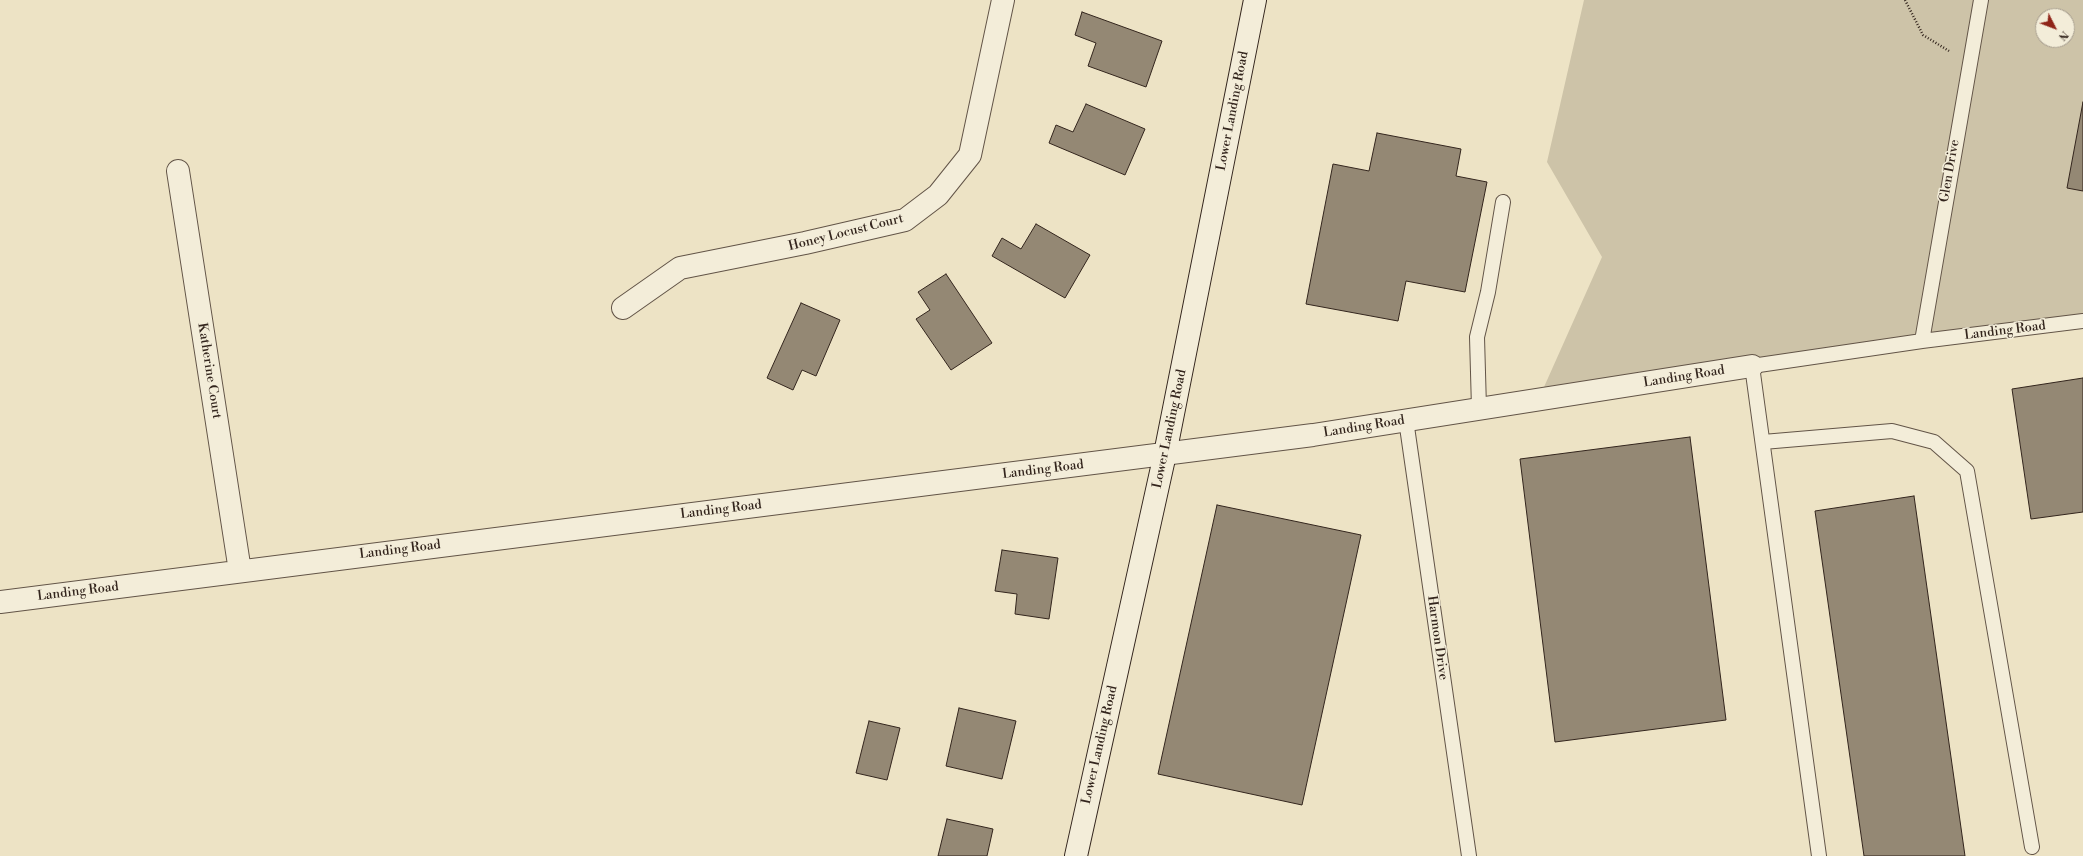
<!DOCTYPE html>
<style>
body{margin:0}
#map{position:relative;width:2083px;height:856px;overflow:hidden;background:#ede3c5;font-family:"Libre Bodoni",serif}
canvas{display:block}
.north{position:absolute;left:2035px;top:8px;width:40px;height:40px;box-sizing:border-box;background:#f3edd9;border:1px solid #a69d8e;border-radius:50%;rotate:132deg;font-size:11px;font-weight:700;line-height:16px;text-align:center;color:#33251d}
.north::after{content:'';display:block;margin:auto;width:14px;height:18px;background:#8f2418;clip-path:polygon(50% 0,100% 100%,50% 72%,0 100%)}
</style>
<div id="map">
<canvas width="2083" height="856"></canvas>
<div class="north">N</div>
</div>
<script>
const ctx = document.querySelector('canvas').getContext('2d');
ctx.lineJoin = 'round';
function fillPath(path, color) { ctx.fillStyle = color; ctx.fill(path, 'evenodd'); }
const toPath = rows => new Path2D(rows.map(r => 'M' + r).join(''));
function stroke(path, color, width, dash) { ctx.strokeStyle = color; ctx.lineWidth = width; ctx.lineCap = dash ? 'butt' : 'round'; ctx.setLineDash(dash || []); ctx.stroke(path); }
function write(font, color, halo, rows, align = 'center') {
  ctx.font = font + ' "Libre Bodoni",serif'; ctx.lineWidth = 3; ctx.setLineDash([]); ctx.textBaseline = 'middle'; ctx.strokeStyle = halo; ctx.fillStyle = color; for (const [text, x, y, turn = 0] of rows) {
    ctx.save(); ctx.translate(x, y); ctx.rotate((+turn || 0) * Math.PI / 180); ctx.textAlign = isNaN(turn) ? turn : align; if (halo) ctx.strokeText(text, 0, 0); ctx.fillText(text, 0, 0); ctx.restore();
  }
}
fillPath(toPath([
 [1584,0,2083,0,2083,314,1544,387,1602,257,1547,162],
 [2043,16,2067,16,2067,40,2043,40]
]), '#cdc3a8');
const building = toPath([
 [1082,12,1162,41,1146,87,1088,66,1096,43,1075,35,1082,12],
 [2083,102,2083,191,2067,188,2083,102],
 [1086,104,1145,129,1125,175,1049,143,1056,125,1073,132,1086,104],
 [1377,133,1461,149,1456,176,1487,182,1465,292,1406,281,1398,321,1306,304,1333,164,1369,171,1377,133],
 [1036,224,1090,255,1065,298,992,256,1002,238,1021,249,1036,224],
 [946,274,992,343,951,370,916,319,930,310,918,292,946,274],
 [801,303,840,320,816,376,802,370,793,390,767,378,801,303],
 [2083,378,2083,512,2031,519,2012,389,2083,378],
 [1690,437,1726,720,1555,742,1520,459,1690,437],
 [1914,496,1965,856,1864,856,1815,511,1914,496],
 [1217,505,1361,535,1302,805,1158,774,1217,505],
 [1002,550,1058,558,1049,619,1015,614,1017,594,995,591,1002,550],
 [959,708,1016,721,1002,779,946,766,959,708],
 [869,721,900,728,887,780,856,773,869,721],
 [947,819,993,829,987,856,938,856,947,819]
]);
fillPath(building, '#948874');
stroke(building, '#33251d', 1);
const service = toPath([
 [1922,341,1981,0],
 [1479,408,1477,337,1488,292,1503,202],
 [1406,420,1469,856],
 [1763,442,1892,431,1934,442,1967,471,2032,847],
 [1819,856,1752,366,1922,341,2083,321]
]);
const minor = toPath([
 [178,171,240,571],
 [623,308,680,268,805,243,905,220,938,195,970,155,1003,0],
 [0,602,1313,435,1752,366]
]);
const secondary = toPath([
 [1076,856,1165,454,1255,0]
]);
stroke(service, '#625447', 16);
stroke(minor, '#625447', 24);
stroke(secondary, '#33251d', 24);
stroke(toPath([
 [1905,0,1923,35,1949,51]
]), '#33251d', 2.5, [1, 2]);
stroke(service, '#f3edd9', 14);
stroke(minor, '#f3edd9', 22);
stroke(secondary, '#f3edd9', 22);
write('13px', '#33251d', '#f3edd9', [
 ["Lower Landing Road",1233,111,-79],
 ["Glen Drive",1950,171,-80],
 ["Honey Locust Court",846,233,-14],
 ["Landing Road",2005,331,-7],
 ["Katherine Court",209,371,81],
 ["Landing Road",1684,377,-9],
 ["Landing Road",1364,427,-9],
 ["Lower Landing Road",1170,429,-78],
 ["Landing Road",1043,470,-7],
 ["Landing Road",721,510,-7],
 ["Landing Road",400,550,-7],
 ["Landing Road",78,592,-7],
 ["Harmon Drive",1437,638,82],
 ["Lower Landing Road",1100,745,-77]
]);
</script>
